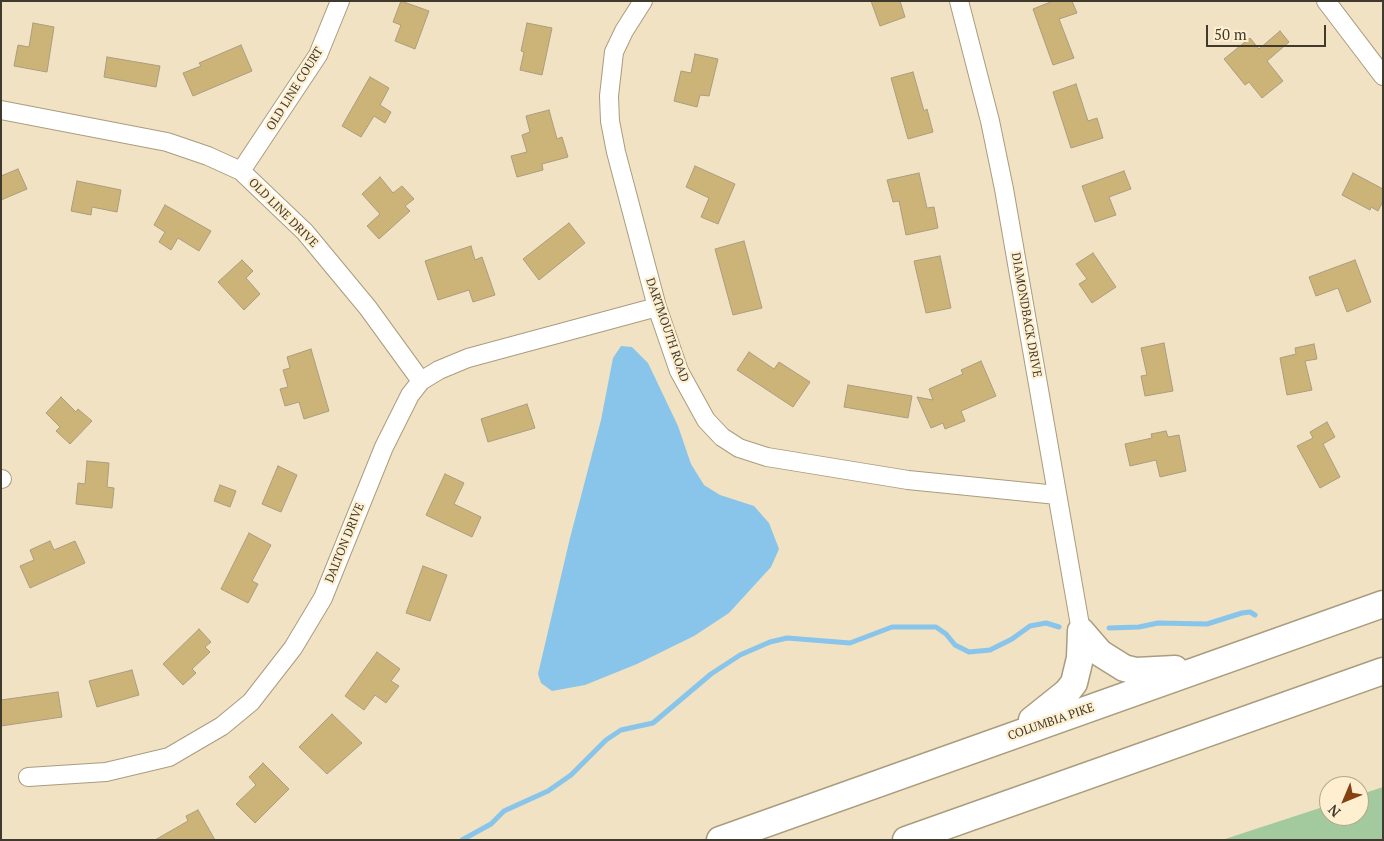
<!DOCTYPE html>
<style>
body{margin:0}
#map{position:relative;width:1384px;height:841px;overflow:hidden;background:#f0e2c2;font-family:"PT Serif",serif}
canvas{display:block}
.frame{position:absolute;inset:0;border:2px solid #403a2e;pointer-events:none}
.north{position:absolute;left:1319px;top:776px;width:50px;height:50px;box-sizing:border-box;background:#fdefcf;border:1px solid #b1a78f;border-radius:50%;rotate:225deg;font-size:14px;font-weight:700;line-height:20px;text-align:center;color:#403a2e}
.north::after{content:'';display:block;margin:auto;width:18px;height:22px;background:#854211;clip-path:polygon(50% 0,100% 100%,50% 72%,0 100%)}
.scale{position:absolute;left:1206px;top:25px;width:120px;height:22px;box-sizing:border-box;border:2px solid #403a2e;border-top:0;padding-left:6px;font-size:15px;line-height:18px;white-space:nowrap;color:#403a2e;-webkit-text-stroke:4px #fdefcf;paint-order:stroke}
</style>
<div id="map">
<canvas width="1384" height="841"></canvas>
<div class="frame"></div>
<div class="north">N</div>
<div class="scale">50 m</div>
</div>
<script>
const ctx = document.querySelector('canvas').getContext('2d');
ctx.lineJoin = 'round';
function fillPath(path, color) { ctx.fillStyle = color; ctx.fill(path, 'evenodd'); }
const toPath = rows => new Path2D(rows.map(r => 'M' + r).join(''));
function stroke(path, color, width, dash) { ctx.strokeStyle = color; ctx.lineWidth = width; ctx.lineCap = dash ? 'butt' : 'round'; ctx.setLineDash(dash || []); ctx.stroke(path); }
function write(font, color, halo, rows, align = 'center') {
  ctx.font = font + ' "PT Serif",serif'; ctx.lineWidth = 4.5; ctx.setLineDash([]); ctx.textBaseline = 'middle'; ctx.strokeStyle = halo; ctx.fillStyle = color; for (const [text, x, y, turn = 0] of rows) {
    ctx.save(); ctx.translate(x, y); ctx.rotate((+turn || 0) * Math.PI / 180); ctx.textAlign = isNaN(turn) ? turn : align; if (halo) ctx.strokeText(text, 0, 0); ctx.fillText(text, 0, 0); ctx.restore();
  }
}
fillPath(toPath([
 [1383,787,1383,840,1222,840,1329,805,1329,816,1359,816,1359,795]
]), '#a2ca9e');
fillPath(toPath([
 [621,346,632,347,648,363,678,426,691,464,704,485,720,495,754,506,769,523,779,549,771,567,729,613,694,636,637,664,585,685,552,691,541,683,538,674,570,538,601,420,613,358]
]), '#89c5ea');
stroke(toPath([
 [1109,628,1139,627,1158,623,1207,624,1242,613,1250,612,1255,615],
 [462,840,491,824,504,811,548,791,571,775,606,740,621,730,653,723,711,674,740,655,770,642,787,638,850,643,892,627,936,627,946,634,955,645,969,652,990,650,1012,639,1030,626,1046,623,1059,627]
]), '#89c5ea', 5);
const building = toPath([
 [401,1,429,11,415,49,395,41,401,25,393,22,401,1],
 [871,1,900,1,905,17,880,26,871,1],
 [1053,1,1072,1,1077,13,1059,19,1074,58,1053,65,1033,9,1053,1],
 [33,23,54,27,47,72,14,66,18,45,29,47,33,23],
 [527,23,552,28,542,75,520,70,524,52,521,51,527,23],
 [1280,31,1289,42,1267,61,1283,81,1262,98,1249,82,1245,85,1224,59,1250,38,1259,49,1280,31],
 [241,45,252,71,193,96,183,73,201,66,199,63,241,45],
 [695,54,718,59,709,96,700,95,697,107,674,101,681,71,691,73,695,54],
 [107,57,160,66,156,87,104,77,107,57],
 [913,72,924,111,927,109,933,132,908,139,891,78,913,72],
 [370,77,389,88,380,105,391,112,385,123,374,116,361,137,342,126,370,77],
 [1076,84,1088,121,1097,118,1103,138,1071,148,1053,92,1076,84],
 [549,110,557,139,562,137,568,157,542,164,543,170,517,177,511,156,527,152,522,135,530,132,526,116,549,110],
 [695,166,735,184,718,224,701,217,709,198,686,187,695,166],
 [18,169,27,189,1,200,1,176,18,169],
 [1124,171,1131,189,1109,197,1116,215,1095,222,1082,186,1124,171],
 [919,173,927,208,934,207,938,228,906,235,899,201,893,202,887,180,919,173],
 [1353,173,1383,189,1383,201,1378,211,1371,207,1370,210,1342,195,1353,173],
 [380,177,393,193,402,186,414,199,405,206,410,211,379,239,367,226,380,214,362,194,380,177],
 [77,181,121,190,117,212,92,207,91,215,71,211,77,181],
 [165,205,211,231,199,251,178,238,171,250,159,242,165,232,154,225,165,205],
 [569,223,585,243,539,280,523,259,569,223],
 [744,241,762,308,733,315,715,249,744,241],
 [471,246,475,260,482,257,495,295,473,302,469,290,438,300,425,261,471,246],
 [1093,253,1116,287,1092,303,1079,284,1087,279,1076,264,1093,253],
 [940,256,951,308,926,313,914,261,940,256],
 [242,260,253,271,246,278,260,294,244,310,218,282,242,260],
 [1355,260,1371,302,1347,312,1338,288,1316,296,1309,277,1355,260],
 [1164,343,1173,391,1145,396,1141,376,1147,375,1141,348,1164,343],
 [1314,344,1317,359,1305,361,1312,390,1287,395,1280,358,1296,354,1295,348,1314,344],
 [311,349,329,411,304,419,299,402,285,406,280,389,288,387,283,370,290,368,287,357,311,349],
 [749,352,774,369,779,362,810,382,793,407,737,370,749,352],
 [981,361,996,396,961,411,965,421,945,429,943,423,931,428,917,397,933,400,929,389,963,374,961,370,981,361],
 [848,385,912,396,908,418,844,407,848,385],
 [61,397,76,412,78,409,92,421,70,444,56,431,60,427,46,413,61,397],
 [527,404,535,428,488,442,481,419,527,404],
 [1327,422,1335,437,1323,444,1340,477,1320,488,1297,446,1313,438,1310,432,1327,422],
 [1166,431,1168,437,1179,435,1186,471,1160,477,1156,460,1130,466,1125,444,1152,438,1151,434,1166,431],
 [87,461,109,463,107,487,114,488,112,508,76,504,78,483,85,484,87,461],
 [278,466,297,475,281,512,262,504,278,466],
 [445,474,464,483,454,504,481,517,472,537,426,515,445,474],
 [220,485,236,491,230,507,214,501,220,485],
 [249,533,271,545,252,581,258,584,248,603,221,589,249,533],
 [50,541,54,550,75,541,85,563,30,588,20,566,34,560,30,550,50,541],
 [423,566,447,575,430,621,406,613,423,566],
 [199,629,211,642,205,647,210,652,192,669,196,673,183,685,163,664,199,629],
 [377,652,400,669,391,681,399,686,386,703,375,695,364,710,345,696,377,652],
 [132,670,139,695,97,707,89,681,132,670],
 [58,692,62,717,1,726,1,700,58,692],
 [332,714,362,743,327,774,299,747,332,714],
 [263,763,289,789,255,823,236,804,256,785,249,777,263,763],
 [198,810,215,840,155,840,188,821,186,816,198,810]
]);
fillPath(building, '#ccb378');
stroke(building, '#aa9d7f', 1);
const minor = toPath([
 [643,1,624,31,614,52,609,96,610,121,616,152,657,307,679,371,706,420,722,437,739,448,767,457,908,480,1057,495],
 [959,1,990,121,1004,189,1081,631],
 [1326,1,1383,76],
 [1,110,167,142,208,156,241,171,305,232,368,308,421,381],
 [241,171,318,55,340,1],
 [1,479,2,479],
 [28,777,106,772,169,757,222,726,251,702,293,648,323,598,384,447,410,395,421,381,439,370,468,358,657,307]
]);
const highway = toPath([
 [1081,631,1100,653,1124,668,1136,671,1175,669],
 [1032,720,1067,692,1074,683,1080,658,1081,631],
 [720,840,1383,604],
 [906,840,1383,671]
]);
stroke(minor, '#aa9c7e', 20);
stroke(highway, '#aa9c7e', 29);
stroke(minor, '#fff', 18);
stroke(highway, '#fff', 26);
write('12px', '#403a2e', '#fdefcf', [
 ["OLD LINE COURT",295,89,-58],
 ["OLD LINE DRIVE",283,213,45],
 ["DIAMONDBACK DRIVE",1026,315,80],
 ["DARTMOUTH ROAD",667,330,71],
 ["DALTON DRIVE",345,543,-68],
 ["COLUMBIA PIKE",1051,722,-19]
]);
</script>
